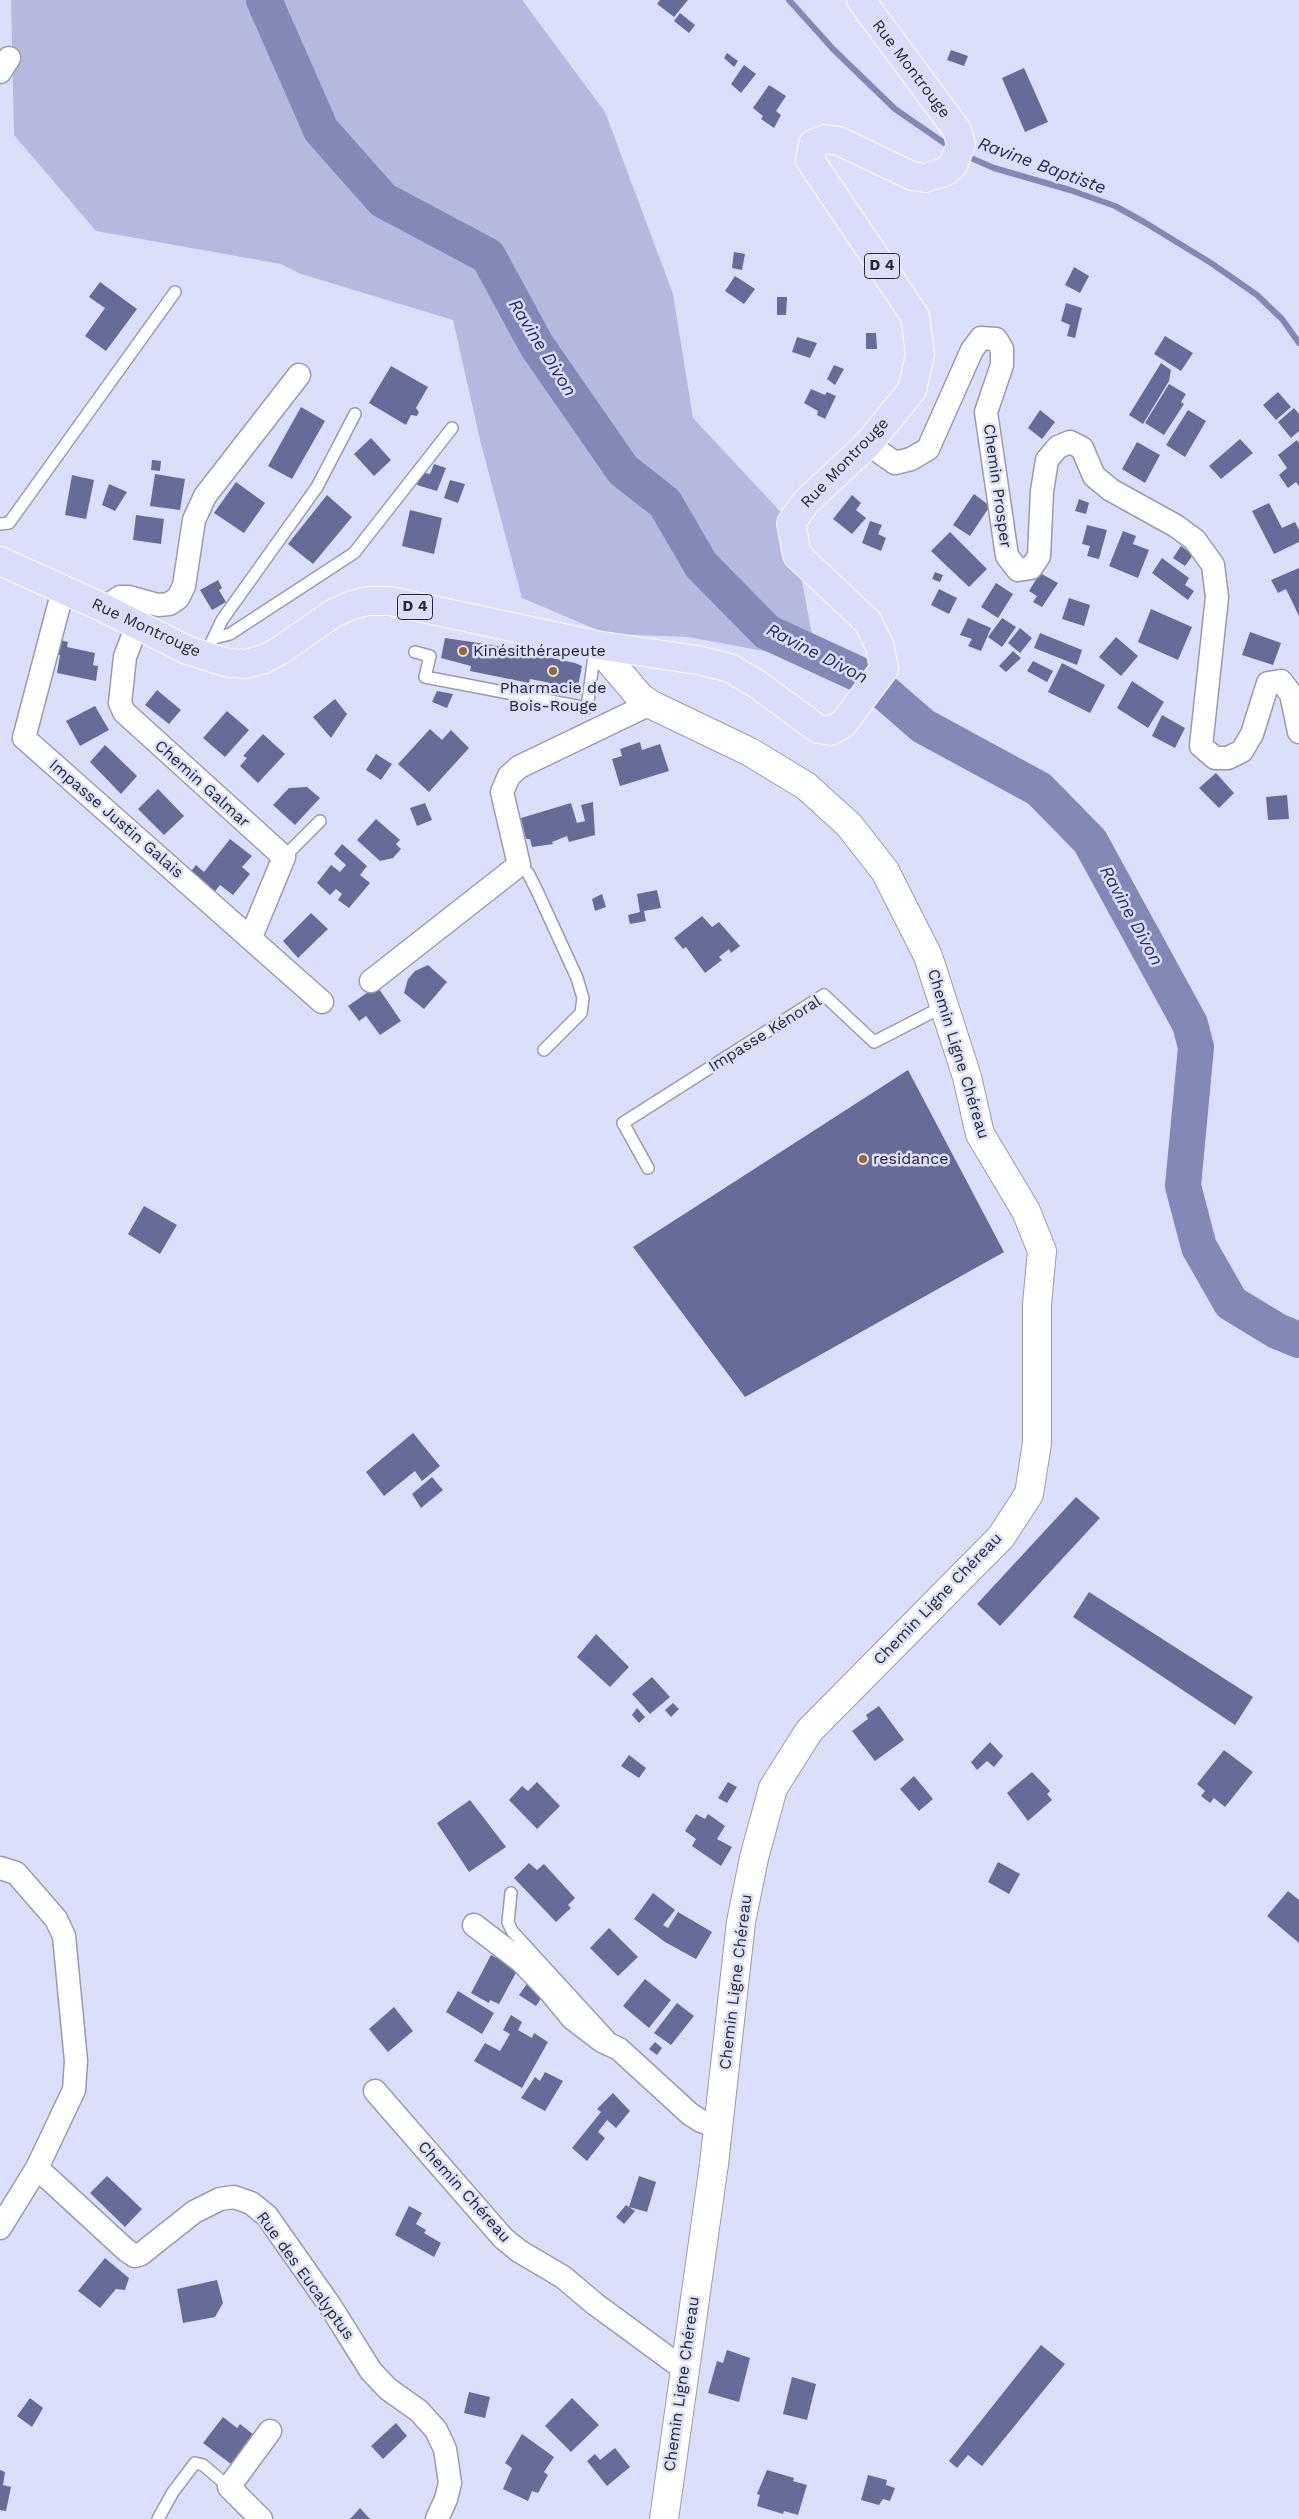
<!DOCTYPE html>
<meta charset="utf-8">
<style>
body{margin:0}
canvas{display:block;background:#dbdffa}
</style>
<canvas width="1299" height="2519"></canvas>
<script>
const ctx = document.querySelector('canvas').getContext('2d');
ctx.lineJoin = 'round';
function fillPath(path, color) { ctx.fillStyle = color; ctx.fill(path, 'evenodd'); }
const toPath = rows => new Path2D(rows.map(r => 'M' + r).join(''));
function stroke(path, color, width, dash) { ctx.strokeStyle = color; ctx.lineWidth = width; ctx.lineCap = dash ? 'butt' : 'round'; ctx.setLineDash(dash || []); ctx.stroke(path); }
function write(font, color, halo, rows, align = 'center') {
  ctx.font = font + ' "Work Sans",sans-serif'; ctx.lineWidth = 5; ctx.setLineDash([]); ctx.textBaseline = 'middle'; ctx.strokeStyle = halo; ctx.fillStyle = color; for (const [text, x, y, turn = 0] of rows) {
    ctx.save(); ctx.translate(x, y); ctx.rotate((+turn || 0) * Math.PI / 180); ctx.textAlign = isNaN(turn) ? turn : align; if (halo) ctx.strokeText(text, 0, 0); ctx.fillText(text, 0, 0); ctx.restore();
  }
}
fillPath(toPath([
 [11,0,522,0,605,112,673,294,693,418,791,523,817,661,688,637,607,634,522,598,481,444,453,320,301,274,281,264,96,231,14,135]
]), '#b5b9e0');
stroke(toPath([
 [789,0,833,49,895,109,953,149],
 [964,155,994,168,1070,190,1115,206,1144,222,1211,263,1257,295,1282,319,1299,343]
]), '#8388b7', 6);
stroke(toPath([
 [264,0,321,130,383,200,488,256,537,346,623,470,665,503,701,565,767,632,869,679,923,726,1039,789,1090,841,1190,1024,1196,1047,1183,1186,1199,1247,1231,1303,1277,1331,1299,1340]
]), '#8388b7', 36);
fillPath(toPath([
 [660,0,688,0,674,17,657,4],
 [680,13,695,25,689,33,674,21],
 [951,50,968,56,964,66,947,60],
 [727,53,738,61,734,67,724,58],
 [744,65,756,74,741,93,731,84],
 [1024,68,1048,122,1025,132,1002,78],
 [769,85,786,96,776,111,781,115,774,128,761,119,763,116,753,108],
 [734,252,745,254,742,270,732,268],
 [1074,267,1089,276,1080,293,1065,285],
 [735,276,755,289,744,304,725,291],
 [100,282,137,309,106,351,85,336,105,308,89,297],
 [777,297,787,297,786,315,777,315],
 [1066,303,1082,308,1075,338,1067,336,1070,325,1061,321],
 [866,333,876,333,877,349,866,349],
 [1165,336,1193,353,1181,371,1154,354],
 [797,337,817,343,810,358,792,352],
 [1161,363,1171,370,1169,381,1143,424,1129,415],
 [834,365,844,369,835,385,827,379],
 [391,366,428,387,416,408,419,412,417,416,411,415,406,425,369,403],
 [1169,384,1186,394,1181,402,1184,404,1164,435,1145,423],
 [811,389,825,395,827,392,836,396,825,419,817,415,818,411,804,403],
 [1278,392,1291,407,1276,420,1263,405],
 [301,407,325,421,292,479,268,466],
 [1294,408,1299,414,1299,431,1291,438,1278,422],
 [1040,410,1055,422,1042,439,1028,428],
 [1188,410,1206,421,1185,457,1166,445],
 [371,438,391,460,374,476,354,454],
 [1240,439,1253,453,1221,479,1209,466],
 [1297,440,1299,443,1299,486,1296,482,1288,488,1279,475,1287,468,1278,455],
 [1137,442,1160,455,1145,483,1122,469],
 [152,460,161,461,160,471,151,470],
 [434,464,446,468,437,491,417,485,421,472,430,474],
 [155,474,185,479,180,510,150,506],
 [72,475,94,480,86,519,65,515],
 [450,480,465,484,458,503,444,498],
 [236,482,265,503,244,533,214,513],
 [109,484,127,492,115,511,102,505],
 [974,494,990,506,970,536,953,525],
 [327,495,352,517,313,564,288,544],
 [852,495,861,503,856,510,866,518,852,534,833,519],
 [1079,499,1089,503,1086,514,1075,511],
 [1269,503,1282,528,1295,522,1299,530,1299,542,1274,554,1252,511],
 [410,510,442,518,434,554,402,546],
 [136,515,164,519,161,544,133,540],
 [870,521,882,525,878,534,886,538,881,551,862,543],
 [1087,525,1107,530,1099,559,1087,556,1090,546,1082,544],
 [1123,531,1136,536,1133,544,1149,550,1138,578,1109,566],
 [950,532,987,569,969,587,931,551],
 [1181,546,1193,555,1185,566,1173,558],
 [1162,558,1189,578,1185,585,1194,591,1188,600,1152,573],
 [1299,568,1299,616,1286,589,1278,593,1271,580],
 [935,572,943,575,940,582,932,579],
 [1040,573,1058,583,1042,607,1033,602,1037,596,1029,591],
 [218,580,222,588,219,590,226,602,212,610,200,590],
 [996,583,1013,594,998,618,981,607],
 [939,589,957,598,949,614,931,605],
 [1069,598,1090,605,1084,626,1062,619],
 [1151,609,1192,627,1178,660,1138,642],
 [968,618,991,628,981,651,968,646,972,639,960,635],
 [1002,618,1016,627,1002,647,988,637],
 [1020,628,1032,638,1020,653,1008,643],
 [1250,632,1281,643,1273,665,1242,655],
 [1040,633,1082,650,1077,665,1034,648],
 [1116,637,1138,656,1121,676,1099,657],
 [52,638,68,642,67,647,95,653,93,665,98,666,96,681,57,673,60,655,49,653],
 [445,638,492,645,575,663,582,666,578,686,571,685,571,687,530,679,529,683,470,671,471,666,441,658],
 [1013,651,1021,658,1006,672,999,666],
 [1033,661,1053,671,1047,682,1027,671],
 [1062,663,1105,685,1090,713,1048,692],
 [1132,681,1164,702,1148,728,1117,708],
 [157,690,181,710,169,724,145,705],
 [437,691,453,694,447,708,432,702],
 [335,699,347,714,331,738,313,717],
 [95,706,109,730,80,746,66,721],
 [227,711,249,730,225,757,203,738],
 [1162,715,1185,728,1175,748,1152,736],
 [430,729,442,740,451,730,469,748,429,792,398,764],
 [263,734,285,754,258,783,240,766,247,758,243,756],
 [640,742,642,750,660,744,669,771,620,786,612,759,622,756,620,749],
 [105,745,137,776,121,794,90,762],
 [376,754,392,764,381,780,366,770],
 [1216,773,1234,793,1219,808,1199,788],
 [307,787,320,798,295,825,273,805,289,788],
 [158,789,184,816,164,835,138,809],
 [1287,795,1289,819,1268,820,1266,797],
 [593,802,595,835,569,842,567,836,552,842,553,844,532,847,530,839,526,839,521,818,571,803,577,823,585,821,581,805],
 [425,803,432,820,417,826,410,808],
 [376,819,400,840,396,844,401,849,393,858,380,861,357,840],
 [230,839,252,856,242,867,250,874,233,895,220,885,212,895,189,874,196,865,204,872],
 [342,844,367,866,360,875,370,883,349,908,338,900,342,894,336,889,330,895,317,883,331,865,340,872,346,865,334,854],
 [657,890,661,908,644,911,646,921,630,924,628,915,640,912,637,894],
 [602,894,606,907,595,911,592,899],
 [311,913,328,929,298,958,283,941],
 [702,916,712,927,719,922,740,946,731,953,729,949,719,957,722,960,705,973,686,947,683,949,674,938],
 [428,965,447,982,424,1009,404,993,408,979,415,971],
 [377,986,401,1021,380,1035,366,1016,359,1021,348,1006],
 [908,1070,1004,1252,745,1397,633,1247],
 [144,1206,177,1225,160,1254,128,1234],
 [413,1433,440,1466,422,1481,415,1471,384,1496,366,1472],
 [432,1477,443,1490,421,1508,412,1494],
 [1076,1497,1100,1518,1000,1626,977,1604],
 [1089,1592,1253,1697,1235,1725,1073,1617],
 [596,1634,629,1667,610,1687,577,1657],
 [652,1677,670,1697,650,1714,632,1694],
 [673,1703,679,1709,671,1717,665,1710],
 [879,1706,904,1740,875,1761,852,1731,868,1719,866,1715],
 [637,1708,645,1717,639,1723,632,1715],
 [990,1742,1003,1756,994,1767,987,1761,977,1770,971,1762],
 [1224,1750,1253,1772,1225,1807,1214,1798,1210,1803,1201,1796,1205,1791,1197,1784],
 [629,1755,646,1768,639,1778,621,1766],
 [1032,1772,1050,1791,1047,1794,1052,1800,1028,1821,1007,1793],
 [914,1776,933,1799,919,1811,900,1789],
 [537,1782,560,1806,537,1829,509,1800,522,1786,528,1791],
 [728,1782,737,1787,727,1803,718,1798],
 [470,1800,506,1847,469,1872,437,1823],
 [696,1814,705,1819,708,1814,725,1826,717,1839,732,1847,721,1866,692,1846,696,1839,685,1831],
 [998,1862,1020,1874,1009,1894,988,1882],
 [529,1863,537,1870,544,1864,575,1898,568,1905,571,1908,556,1922,514,1878],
 [1288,1891,1299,1900,1299,1943,1267,1916],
 [653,1893,675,1910,663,1925,668,1928,678,1912,712,1932,696,1959,665,1942,634,1919],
 [609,1928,638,1957,618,1976,590,1948],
 [491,1955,518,1969,499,2004,490,2000,489,2003,471,1993],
 [645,1979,671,2000,649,2028,623,2006],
 [529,1981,546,1991,536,2006,519,1995],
 [458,1991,494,2013,482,2034,446,2012],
 [677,2003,694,2016,671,2045,654,2033],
 [394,2007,413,2031,388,2052,369,2029],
 [511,2015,522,2022,518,2030,532,2038,534,2033,548,2042,522,2088,474,2061,485,2043,500,2051,510,2034,503,2030],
 [655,2042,662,2048,657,2055,649,2049],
 [545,2072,563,2081,545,2111,521,2098,535,2077,540,2081],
 [613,2093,630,2111,616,2128,607,2120,598,2132,605,2138,587,2161,572,2148,601,2112,597,2109],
 [107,2176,142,2209,125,2227,90,2193],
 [639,2176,656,2182,647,2212,629,2207,635,2211,624,2224,616,2217,626,2205,629,2207],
 [409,2206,422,2213,416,2224,426,2230,424,2233,441,2243,434,2257,395,2235],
 [105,2258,129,2278,125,2290,116,2289,100,2308,78,2291],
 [217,2280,223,2303,215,2317,183,2323,177,2289],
 [1041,2345,1065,2364,982,2466,968,2455,957,2468,949,2461],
 [727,2350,750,2358,739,2402,708,2393,717,2361,723,2363],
 [792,2377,816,2384,807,2420,783,2414],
 [469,2392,490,2397,485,2418,464,2413],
 [30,2398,43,2408,32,2427,17,2416],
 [572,2398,599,2425,571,2452,545,2426],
 [223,2417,237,2428,240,2424,254,2435,231,2464,203,2443],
 [396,2423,407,2436,383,2459,371,2446],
 [522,2434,554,2457,544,2472,548,2475,538,2493,532,2491,528,2501,503,2489,512,2468,505,2463],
 [615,2448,630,2467,607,2486,587,2461,595,2454,600,2460],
 [0,2470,5,2472,3,2485,11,2487,6,2511,0,2510],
 [767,2470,794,2478,793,2481,807,2485,798,2515,784,2511,783,2514,757,2506,760,2495,757,2494],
 [868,2475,887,2480,886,2485,895,2488,890,2501,883,2499,879,2505,861,2500],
 [360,2508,370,2519,350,2519]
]), '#676b98');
const service = toPath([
 [0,524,9,523,175,292],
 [214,638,230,634,354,553,452,428],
 [212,641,222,620,317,487,355,414],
 [415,652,430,656,425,677,587,708,595,649],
 [284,857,320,821],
 [519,865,528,873,538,893,577,978,583,998,581,1013,544,1050],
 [648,1168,623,1123,824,995,874,1042,944,1006],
 [511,1893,508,1922,512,1931,610,2038],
 [158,2519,173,2492,195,2463,203,2465,229,2487]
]);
const minor = toPath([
 [0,72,9,58],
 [868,444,895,463,911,459,928,449,972,350,981,338,996,339,1002,349,1002,365,986,412,1007,556,1018,570,1031,568,1039,556,1042,491,1047,460,1058,447,1070,442,1082,448,1094,476,1111,490,1176,526,1195,540,1213,565,1217,597,1201,746,1215,758,1228,758,1242,751,1252,734,1268,683,1281,681,1291,694,1299,732],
 [63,590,24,738,322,1002],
 [104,608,120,597,129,597,158,605,169,604,178,598,184,586,194,520,205,496,299,375],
 [137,625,125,657,120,703,124,712,284,857,251,937],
 [371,981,519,865,502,792,509,776,519,767,650,704],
 [0,1868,16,1873,56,1919,64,1936,76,2061,74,2090,37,2168,126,2250,135,2256,141,2254,194,2212,220,2199,234,2197,251,2203,267,2216,331,2307,371,2371,388,2389,419,2411,436,2430,445,2449,450,2483,446,2499,437,2519],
 [474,1925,521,1961,549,1990,572,2018,602,2041,619,2049,690,2114,701,2121,718,2127],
 [375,2091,503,2238,519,2251,563,2277,595,2304,685,2370],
 [0,2228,37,2168],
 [261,2519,229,2487,270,2431]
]);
const tertiary = toPath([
 [596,645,640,697,650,704,750,752,806,786,849,825,885,871,928,956,967,1077,980,1134,1026,1211,1042,1251,1037,1304,1037,1443,1029,1494,1001,1537,809,1731,773,1788,754,1858,741,1922,714,2164,664,2519]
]);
const primary = toPath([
 [0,561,104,608,187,650,228,663,246,664,264,659,279,651,334,613,352,605,368,601,390,601,596,645,697,660,730,668,757,684,818,729,831,731,843,724,884,669,880,647,868,622,797,555,791,523,806,502,868,444,912,390,920,355,915,316,810,160,813,144,825,139,839,141,912,176,925,178,945,172,953,165,961,145,957,130,861,0]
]);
stroke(service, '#979ab4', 14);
stroke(minor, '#979ab4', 25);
stroke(tertiary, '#979ab4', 30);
stroke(primary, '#fff', 30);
stroke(service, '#fff', 11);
stroke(minor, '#fff', 22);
stroke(tertiary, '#fff', 28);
stroke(primary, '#daddf9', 28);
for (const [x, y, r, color] of [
 [463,651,5,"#9c6820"],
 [553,671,5,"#9c6820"],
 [863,1159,5,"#9c6820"]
]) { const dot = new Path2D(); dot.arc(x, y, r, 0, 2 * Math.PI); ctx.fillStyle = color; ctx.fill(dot); stroke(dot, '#dbdffa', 2); }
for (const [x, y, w] of [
 [882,266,35],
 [415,607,35]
]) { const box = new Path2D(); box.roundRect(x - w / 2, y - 12.5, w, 25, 4); ctx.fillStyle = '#dbdffa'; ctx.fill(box); stroke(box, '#272832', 1); }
write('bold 15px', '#272832', null, [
 ["D 4",882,266],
 ["D 4",415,607]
]);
write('16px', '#272832', '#dbdffa', [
 ["Rue Montrouge",911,69,53],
 ["Rue Montrouge",845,463,-46],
 ["Chemin Prosper",997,486,82],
 ["Rue Montrouge",146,628,25],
 ["Chemin Galmar",202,784,42],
 ["Impasse Justin Galais",116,819,41],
 ["Impasse Kénoral",765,1034,-32],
 ["Chemin Ligne Chéreau",958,1054,73],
 ["Chemin Ligne Chéreau",938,1599,-46],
 ["Chemin Ligne Chéreau",736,1982,-83],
 ["Chemin Chéreau",464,2192,48],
 ["Rue des Eucalyptus",305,2276,54],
 ["Chemin Ligne Chéreau",682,2384,-82]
]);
write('16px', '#272832', '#dbdffa', [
 ["Kinésithérapeute",473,651],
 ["Pharmacie de",553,688,"center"],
 ["Bois-Rouge",553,706,"center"],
 ["residance",873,1159]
], 'left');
write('italic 18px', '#292862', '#dbdffa', [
 ["Ravine Baptiste",1042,166,20],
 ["Ravine Divon",542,348,58],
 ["Ravine Divon",817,654,27],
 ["Ravine Divon",1131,916,61]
]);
</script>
